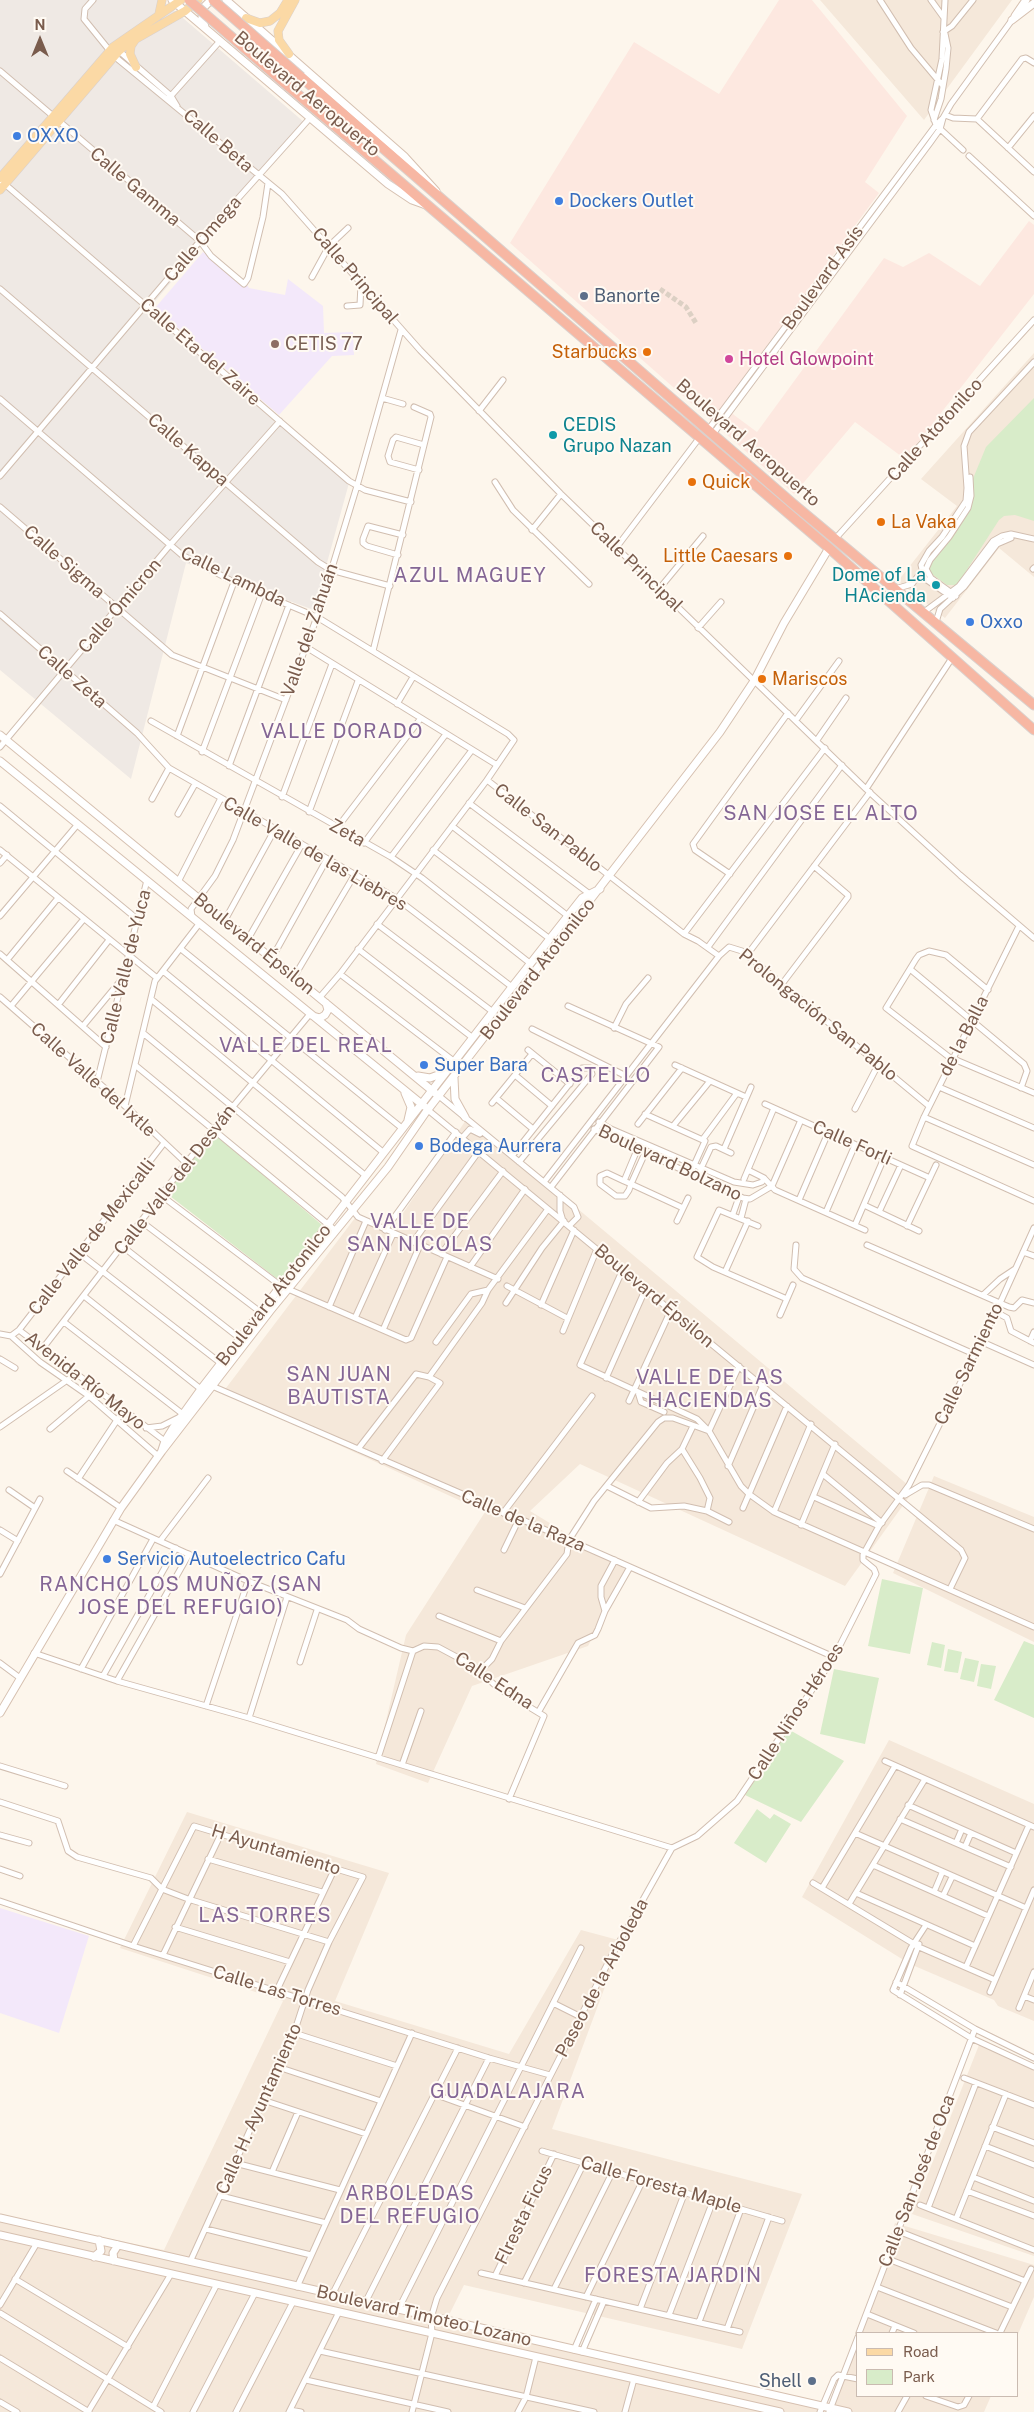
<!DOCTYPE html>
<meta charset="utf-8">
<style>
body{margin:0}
#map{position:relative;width:1034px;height:2412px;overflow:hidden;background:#fdf6ec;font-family:"Public Sans",sans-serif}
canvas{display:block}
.legend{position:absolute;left:856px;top:2332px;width:162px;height:65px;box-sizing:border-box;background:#fffaf3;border:1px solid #cabbb1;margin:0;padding:6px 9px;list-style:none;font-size:15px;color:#7a5c4d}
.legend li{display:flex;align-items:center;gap:10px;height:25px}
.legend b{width:25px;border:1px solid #cabbb1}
.north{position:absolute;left:15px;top:15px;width:50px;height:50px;-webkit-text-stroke:4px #fffaf3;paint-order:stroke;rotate:0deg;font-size:14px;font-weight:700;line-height:20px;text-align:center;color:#7a5c4d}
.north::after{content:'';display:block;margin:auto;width:18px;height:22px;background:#7a5c4d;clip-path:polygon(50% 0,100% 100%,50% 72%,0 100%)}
</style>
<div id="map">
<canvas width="1034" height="2412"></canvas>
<ul class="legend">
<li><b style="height:6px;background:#fbd9a5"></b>Road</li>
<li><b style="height:14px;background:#d8ecc9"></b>Park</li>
</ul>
<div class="north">N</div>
</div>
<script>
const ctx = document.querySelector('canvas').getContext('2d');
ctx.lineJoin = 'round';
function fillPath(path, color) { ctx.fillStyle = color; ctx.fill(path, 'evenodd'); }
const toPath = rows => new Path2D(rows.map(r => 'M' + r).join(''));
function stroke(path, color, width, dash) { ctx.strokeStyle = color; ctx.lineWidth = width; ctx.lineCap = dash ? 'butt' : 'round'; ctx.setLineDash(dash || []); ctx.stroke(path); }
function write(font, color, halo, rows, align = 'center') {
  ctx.font = font + ' "Public Sans",sans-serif'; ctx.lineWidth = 4; ctx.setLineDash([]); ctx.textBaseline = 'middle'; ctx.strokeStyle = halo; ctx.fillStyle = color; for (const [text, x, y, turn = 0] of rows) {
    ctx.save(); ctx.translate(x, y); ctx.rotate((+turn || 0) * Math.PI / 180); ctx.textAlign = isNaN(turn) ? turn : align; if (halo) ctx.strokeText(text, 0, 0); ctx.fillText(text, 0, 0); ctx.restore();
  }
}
fillPath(toPath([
 [820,0,1012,0,924,120],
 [1034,353,1034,577,999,548,945,618,898,581,957,506,921,479],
 [468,1117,914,1490,845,1586,580,1464,530,1511,627,1570,588,1646,472,1686,428,1783,376,1764,406,1635,485,1512,223,1392,358,1214,393,1228],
 [934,1476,1034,1517,1034,1642,893,1573],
 [889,1740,1034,1804,1034,2021,998,2006,994,2000,910,1964,802,1897],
 [187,1812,389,1873,335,2001,509,2054,581,1930,622,1941,552,2129,802,2194,742,2349,464,2285,448,2317,831,2408,895,2223,1034,2265,1034,2297,1018,2334,858,2333,858,2396,991,2396,984,2412,0,2412,0,2216,164,2250,283,2001,120,1948],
 [979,2045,1034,2067,1034,2256,912,2214]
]), '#f5e8da');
fillPath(toPath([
 [779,0,812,0,907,116,865,182,879,193,724,404,734,415,757,432,884,258,903,267,929,253,980,286,1029,221,1034,225,1034,294,905,459,855,422,794,494,510,243,634,42,719,94]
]), '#fde8e0');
fillPath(toPath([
 [0,0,162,0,305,123,151,306,349,483,314,610,186,563,131,779,0,670]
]), '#efe9e4');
fillPath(toPath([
 [203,252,245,287,247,285,249,288,285,295,288,279,323,306,324,333,353,332,354,355,332,356,279,415,155,308],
 [0,1908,89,1936,59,2033,0,2013]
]), '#f3e8fa');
fillPath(toPath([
 [1034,398,1034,521,1015,515,1004,516,999,520,959,582,955,585,947,585,929,572,929,563,967,513,974,494,972,481,986,447],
 [214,1133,322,1225,280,1281,166,1193],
 [882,1579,923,1588,910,1654,868,1646],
 [1024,1641,1034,1645,1034,1718,994,1700],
 [932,1642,945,1645,941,1668,927,1665],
 [948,1649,962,1652,958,1673,944,1671],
 [965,1658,979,1661,974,1682,960,1679],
 [981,1664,996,1666,991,1689,977,1686],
 [834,1669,879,1678,865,1744,820,1734],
 [788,1729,844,1761,801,1822,745,1795],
 [757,1809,770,1819,774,1814,791,1824,766,1863,734,1843]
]), '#d8ecc9');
stroke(toPath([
 [660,289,686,307,696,323]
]), '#dcd0c4', 5, [5, 2.5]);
const street = toPath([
 [93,0,85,9,84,19,114,56,282,194,420,350,561,494,866,789,960,875,1034,938],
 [880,0,911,48,943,86],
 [931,0,944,18],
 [945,0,942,59,931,110,936,125,963,150],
 [943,32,952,26,973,0],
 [118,50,171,96,177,106],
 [0,71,200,241,211,256,244,284,248,278,263,217,268,183],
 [169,98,220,41],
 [945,115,953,118,977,119,1034,172],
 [977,119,1022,59,1026,58,1034,63],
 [934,120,941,99,946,69,948,48,944,29],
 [1008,148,1034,116],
 [969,156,1034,216],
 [0,180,349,481,365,490,411,502],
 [312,277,329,246,348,228],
 [0,289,318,562,331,570,390,586],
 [347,306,360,305,361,284],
 [382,398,403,404],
 [0,399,182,555,234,582,317,617,508,734,514,740,487,780,340,974,320,997],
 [479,411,503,380],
 [708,430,936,125,942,119],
 [713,434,930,143,940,129,943,118,951,104,1012,20],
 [419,470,390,462,388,456,393,440,396,437,424,445],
 [0,476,200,241,310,118],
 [495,482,513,510,589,584],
 [0,507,172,655,286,700],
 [532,530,561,494],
 [835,539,1034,320],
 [616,548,700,437],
 [398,555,367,546,363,543,363,539,368,526,403,535],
 [1033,569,1034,568],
 [659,589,703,536],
 [895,589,912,584,921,572],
 [956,596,931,578,926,569,930,560,949,537,968,508,971,496,970,477],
 [953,598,924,578,921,565,929,551,942,537,966,501,967,488,964,446,969,432,1034,362],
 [924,612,959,586,993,541,1002,536,1011,534,1034,539],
 [0,614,137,733,169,768,396,898,512,987],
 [936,622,940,609,964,587,997,544,1011,538],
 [698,628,721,602],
 [306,647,497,765],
 [373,651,431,417,430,414,414,407],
 [397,704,413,677],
 [796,720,839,661],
 [151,721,391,857,422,878,531,964],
 [177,736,234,582],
 [817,740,846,698],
 [0,747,170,545,280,421],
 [202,752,262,593],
 [229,766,289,605],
 [487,780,684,934,698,941,719,956,729,947,742,951,929,1106],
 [866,789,952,658],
 [282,797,332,664],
 [152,799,169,768],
 [469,803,591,895],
 [0,806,137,919],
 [309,812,358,681],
 [178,814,195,784],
 [452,826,568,916],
 [337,828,421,718],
 [364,843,446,734],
 [0,850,157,978],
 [433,850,550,939],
 [391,857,472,750],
 [0,863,7,855],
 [730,874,695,850,693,844,788,713],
 [178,882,221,798],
 [0,916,78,824],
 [192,917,191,909,215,876,233,840,317,617,357,486,401,330],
 [225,920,275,829],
 [377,924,493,1012],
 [1019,926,924,1117,912,1146,1034,1201],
 [684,934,825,748],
 [248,939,302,844],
 [708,947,842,765],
 [181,949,403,1129],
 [358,949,473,1038],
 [0,954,106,1047],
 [747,955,870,792],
 [272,958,327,859],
 [7,960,58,898],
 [910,969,1024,1064,1027,1071,1021,1088],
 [163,971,384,1153],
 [340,974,455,1062],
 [294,977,355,874],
 [782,984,848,897,848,895,814,866],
 [988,990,946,955,929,951,919,955,916,959,886,1008,949,1057,1034,1093],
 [0,997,132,1112,186,1163],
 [151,999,366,1176],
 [58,1005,109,940],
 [11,1006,83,920],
 [83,1026,122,979],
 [614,1028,626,1004,648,978],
 [532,1029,626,1076],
 [143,1033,342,1197,358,1217,498,1279],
 [528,1050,570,1084],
 [135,1065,336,1231],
 [675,1065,746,1097],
 [515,1075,552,1106],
 [97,1082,147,880],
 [939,1087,1034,1128],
 [439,1096,574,1207,578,1217,569,1226],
 [496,1098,533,1129],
 [492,1103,532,1054],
 [765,1104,930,1178],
 [125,1106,155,981,199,924],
 [855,1109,879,1063],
 [428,1110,961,1550,965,1558,950,1589],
 [645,1114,705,1141,690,1174],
 [924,1117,1034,1165],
 [599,1122,611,1129,734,1182,753,1185,762,1182,764,1178],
 [638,1124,682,1068],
 [673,1126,710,1081],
 [594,1129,743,1198,750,1199,772,1186],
 [462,1138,470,1129,480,1134],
 [703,1139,737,1093],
 [724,1149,751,1087],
 [645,1153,631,1184,629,1190,625,1196,616,1196,600,1184,600,1176,607,1173,624,1181,631,1184,683,1208],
 [512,1156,582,1068,590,1068,592,1074,519,1162],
 [748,1170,764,1178,775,1190,865,1230],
 [697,1177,711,1147,716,1146,731,1153],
 [744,1179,774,1108],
 [624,1181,637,1150],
 [544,1182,719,956],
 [772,1186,801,1120],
 [551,1187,659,1047,568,1006],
 [560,1195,560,1211,563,1221],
 [162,1196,281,1286,406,1340,411,1338,447,1257],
 [799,1200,828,1133],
 [864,1205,919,1231],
 [826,1212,855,1145],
 [879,1212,901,1165],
 [733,1214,739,1197],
 [741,1218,746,1199],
 [677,1221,688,1198],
 [142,1222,263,1314],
 [855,1225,884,1158],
 [758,1226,719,1210,697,1257,713,1267,787,1299],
 [907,1226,936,1165],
 [385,1230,456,1132],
 [413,1242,479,1151],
 [796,1245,794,1269,802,1278,974,1354],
 [867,1245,1009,1307,1014,1308,1022,1300,1034,1303],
 [122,1246,242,1340],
 [1023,1252,1034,1256],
 [79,1253,223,1365],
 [441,1254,503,1171],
 [470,1267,525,1189],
 [623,1269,580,1365,697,1419,709,1431,741,1486,749,1494,774,1512,1034,1627],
 [725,1272,748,1221],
 [507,1286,567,1318],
 [983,1295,1000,1279,1015,1269],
 [84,1296,202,1390],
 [506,1303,542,1248,564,1221],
 [541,1305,574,1230],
 [329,1307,366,1221],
 [996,1312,1007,1318,1011,1331,1034,1343],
 [780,1315,793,1285],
 [355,1318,393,1234],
 [64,1322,184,1415],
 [19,1330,166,1442],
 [383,1330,420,1245],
 [563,1331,597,1249],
 [0,1334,11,1336,19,1330,164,1143],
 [11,1336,40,1362,89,1396,158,1456],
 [980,1341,1034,1365],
 [1030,1341,1034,1332],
 [436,1342,471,1294,488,1290],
 [43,1348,186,1163,310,1014],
 [0,1359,15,1368],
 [429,1377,482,1303,488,1290,548,1209],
 [606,1378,646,1288],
 [212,1386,569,1540,834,1657],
 [638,1392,641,1402,664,1412],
 [629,1401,671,1310],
 [693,1426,682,1449,700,1478,710,1498,707,1511],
 [0,1427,76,1374],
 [146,1428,162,1426,180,1417],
 [50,1429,96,1390],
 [358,1449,416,1374,429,1377,440,1383,382,1461],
 [728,1466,763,1385],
 [67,1471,121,1508],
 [824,1475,882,1523],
 [78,1479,123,1411],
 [607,1486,651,1508,684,1506,707,1511,729,1522],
 [9,1490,35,1508],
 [905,1495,922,1485,929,1485,1034,1529],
 [814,1497,879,1526],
 [638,1502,667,1463,682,1449],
 [743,1508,787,1406],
 [774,1512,811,1424],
 [503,1513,592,1396],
 [113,1520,248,1581,347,1620,359,1629,401,1648,413,1651,424,1646,438,1647,481,1670,486,1677,498,1688,544,1716,509,1799],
 [801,1525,835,1444],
 [0,1530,18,1541],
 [160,1541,208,1478],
 [504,1550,519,1519],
 [0,1574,40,1499],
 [477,1590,525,1608],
 [605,1611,630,1567],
 [439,1616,501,1641],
 [34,1653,117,1681,249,1718,672,1848],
 [300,1662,317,1610],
 [0,1663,20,1678],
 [81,1669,153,1539],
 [481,1670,492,1659,501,1641,567,1554,569,1540,594,1501,658,1422,664,1418,673,1418,709,1431,739,1366],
 [103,1676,176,1548],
 [117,1681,189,1554],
 [206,1706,248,1581],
 [539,1711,578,1643,595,1635,598,1629,605,1611,601,1597,601,1586,615,1560],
 [249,1718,287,1597],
 [378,1758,413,1651],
 [885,1761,1034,1827],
 [402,1765,421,1711],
 [0,1766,65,1786],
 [0,1802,58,1821,68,1851,77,1857,151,1878,162,1889,188,1899,329,1942],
 [908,1805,1016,1853],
 [900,1819,1011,1867],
 [855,1833,1026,1908],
 [0,1835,29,1843],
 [956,1843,962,1829],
 [965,1847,971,1833],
 [672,1848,697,1836,737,1801,834,1657,876,1574,874,1569,863,1560,863,1555,879,1526,909,1485,996,1312,1034,1228],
 [208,1859,322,1892],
 [873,1865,988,1916],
 [0,1869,20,1876],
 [813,1883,919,1947,995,1980],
 [822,1888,895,1766],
 [934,1892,942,1873],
 [856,1893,975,1946],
 [943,1896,952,1877],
 [0,1901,133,1946,489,2058,550,2075],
 [849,1904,925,1779],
 [926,1925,911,1948,893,1990,971,2038,1034,2067],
 [175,1927,290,1962],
 [133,1946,194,1826,363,1877,329,1942,308,1990,294,2033,190,2262],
 [163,1955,221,1834],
 [966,1967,1029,1825],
 [896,1982,975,2029,1034,2058],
 [277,1990,335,1868],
 [990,1992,1034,1890],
 [900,1995,919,1944],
 [1024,1996,1034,2000],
 [553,2003,581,2017],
 [1019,2008,1034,1972],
 [294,2033,397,2066],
 [278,2067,381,2101],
 [964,2078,1034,2105],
 [434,2094,525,2127],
 [263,2100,366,2134],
 [992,2127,1034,2143],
 [985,2146,1034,2165],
 [542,2151,782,2221],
 [235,2163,340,2190],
 [272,2172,298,2112],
 [973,2177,1034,2201],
 [967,2191,1034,2216],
 [221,2196,326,2223],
 [920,2205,1034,2250],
 [928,2208,976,2083],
 [956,2219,1006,2094],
 [206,2229,311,2255],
 [898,2231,1025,2281],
 [888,2259,1012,2307],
 [481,2273,740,2332],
 [495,2276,554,2154],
 [15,2279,128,2347],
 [524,2283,584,2163],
 [297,2287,412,2033],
 [877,2287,996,2333],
 [554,2289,613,2171],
 [332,2295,458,2048],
 [586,2297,643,2180],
 [365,2303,489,2058],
 [0,2305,37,2243],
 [640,2309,685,2192],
 [398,2310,581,1948],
 [0,2313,161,2412],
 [867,2314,914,2333],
 [669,2315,713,2201],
 [699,2322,741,2209],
 [727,2329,769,2217],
 [859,2333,975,2029],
 [892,2333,895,2326],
 [1000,2333,1031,2269],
 [574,2350,596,2299],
 [320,2351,594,2412],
 [582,2352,604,2301],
 [0,2358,89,2412],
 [306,2380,448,2412],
 [926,2396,958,2407,964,2405,969,2396],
 [0,2402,17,2412],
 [153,2407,217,2284],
 [290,2410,301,2412],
 [88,2412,171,2274],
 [193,2412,255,2293],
 [236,2412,293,2302],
 [289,2412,339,2312],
 [412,2412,432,2333,431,2318,437,2298,612,1955,672,1848],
 [518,2412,526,2397,536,2357],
 [625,2412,634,2379],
 [820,2412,834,2379,838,2375,858,2379],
 [829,2412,858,2337],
 [898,2412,907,2396]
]);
const secondary = toPath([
 [172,0,388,184,412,200,426,205],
 [226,0,405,157,436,191],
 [1015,16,1026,0],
 [1012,20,1034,3],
 [205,27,202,17,204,7,209,2,218,1],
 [0,735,435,1093],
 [0,761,424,1106],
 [313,1016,320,1018,325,1015,328,1010,326,1003],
 [418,1076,430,1078,446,1072],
 [454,1078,455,1099,465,1117],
 [405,1093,411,1107,408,1120],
 [162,1450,165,1441,173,1428,201,1389,512,987,582,898,600,889],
 [0,1713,121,1508,162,1451,270,1311,388,1167,426,1112,720,732,754,681,784,623,829,548],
 [0,2218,848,2412],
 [0,2235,780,2412],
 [94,2257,101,2251,99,2240],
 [114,2261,113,2253,118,2245]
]);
const primary = toPath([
 [159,14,162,0],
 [246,18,260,23,270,21,280,13,288,0],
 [135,40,131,46,130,54,136,67],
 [289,54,279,40,278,31,295,0],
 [0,178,113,47,181,0],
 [0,190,119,51,127,44,185,11,198,0]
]);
const highway = toPath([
 [301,77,792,503,1034,705],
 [288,86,829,548,1034,730]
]);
stroke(street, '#d1beb0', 7);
stroke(secondary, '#d6c0b0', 9);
stroke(primary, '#dad1cd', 9);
stroke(highway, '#dad1cd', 11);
stroke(street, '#fff', 5);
stroke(secondary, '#fff', 7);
stroke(primary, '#fbd9a5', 8);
stroke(highway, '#f7b7a3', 9);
const highwayBridge = toPath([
 [189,0,288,86],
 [213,0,301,77]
]);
stroke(highwayBridge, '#dad1cd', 11, []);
stroke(highwayBridge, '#f7b7a3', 9);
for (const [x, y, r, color] of [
 [17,136,5,"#3f7fe0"],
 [559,201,5,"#3f7fe0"],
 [584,296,5,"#5c6f8a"],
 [275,344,5,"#8d6e63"],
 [647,352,5,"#e8710a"],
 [729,359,5,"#d1479c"],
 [553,435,5,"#0f9aa8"],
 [692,482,5,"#e8710a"],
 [881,522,5,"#e8710a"],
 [788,556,5,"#e8710a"],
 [936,585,5,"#0f9aa8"],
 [970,622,5,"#3f7fe0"],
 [762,679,5,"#e8710a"],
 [424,1065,5,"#3f7fe0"],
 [419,1146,5,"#3f7fe0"],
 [107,1559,5,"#3f7fe0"],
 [812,2381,5,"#5c6f8a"]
]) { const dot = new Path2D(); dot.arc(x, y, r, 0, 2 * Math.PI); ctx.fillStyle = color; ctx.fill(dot); stroke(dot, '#fffaf3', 2); }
write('18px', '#7a5c4d', '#fffaf3', [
 ["Boulevard Aeropuerto",307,94,40],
 ["Calle Beta",218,141,41],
 ["Calle Gamma",135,187,40],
 ["Calle Omega",203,239,-49],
 ["Calle Principal",355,276,49],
 ["Boulevard Asís",823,278,-54],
 ["Calle Eta del Zaire",200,352,41],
 ["Calle Atotonilco",935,430,-48],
 ["Boulevard Aeropuerto",748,443,41],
 ["Calle Kappa",188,450,41],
 ["Calle Sigma",64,562,41],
 ["Calle Principal",636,567,44],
 ["Calle Lambda",233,577,26],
 ["Calle Ómicron",120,606,-50],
 ["Valle del Zahuán",310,630,-71],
 ["Calle Zeta",72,677,41],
 ["Calle San Pablo",548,828,38],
 ["Zeta",347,833,29],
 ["Calle Valle de las Liebres",315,854,30],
 ["Boulevard Épsilon",254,944,39],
 ["Calle Valle de Yuca",126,967,-76],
 ["Boulevard Atotonilco",538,969,-52],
 ["Prolongación San Pablo",818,1015,39],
 ["de la Balla",964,1036,-63],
 ["Calle Valle del Ixtle",93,1080,42],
 ["Calle Forli",852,1143,24],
 ["Boulevard Bolzano",670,1163,25],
 ["Calle Valle del Desván",175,1180,-52],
 ["Calle Valle de Mexicalli",92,1237,-52],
 ["Boulevard Atotonilco",274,1295,-52],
 ["Boulevard Épsilon",654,1296,40],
 ["Calle Sarmiento",969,1364,-64],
 ["Avenida Río Mayo",85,1381,38],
 ["Calle de la Raza",523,1521,23],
 ["Calle Edna",494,1681,33],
 ["Calle Niños Héroes",796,1712,-57],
 ["H Ayuntamiento",276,1850,17],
 ["Paseo de la Arboleda",602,1978,-62],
 ["Calle Las Torres",277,1991,17],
 ["Calle H. Ayuntamiento",259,2109,-66],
 ["Calle San José de Oca",917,2181,-69],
 ["Calle Foresta Maple",661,2185,16],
 ["Flresta Ficus",524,2215,-64],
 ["Boulevard Timoteo Lozano",424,2316,13]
]);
write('18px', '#366cbe', '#fffaf3', [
 ["OXXO",27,136],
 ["Dockers Outlet",569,201],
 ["Oxxo",980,622],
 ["Super Bara",434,1065],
 ["Bodega Aurrera",429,1146],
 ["Servicio Autoelectrico Cafu",117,1559]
], 'left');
write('18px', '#4e5e75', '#fffaf3', [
 ["Banorte",594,296],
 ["Shell",802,2381,"right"]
], 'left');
write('18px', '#785e54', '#fffaf3', [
 ["CETIS 77",285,344]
], 'left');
write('18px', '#c56008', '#fffaf3', [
 ["Starbucks",637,352,"right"],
 ["Quick",702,482],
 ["La Vaka",891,522],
 ["Little Caesars",778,556,"right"],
 ["Mariscos",772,679]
], 'left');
write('18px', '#b23c85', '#fffaf3', [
 ["Hotel Glowpoint",739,359]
], 'left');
write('18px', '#0d838f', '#fffaf3', [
 ["CEDIS",563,425],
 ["Grupo Nazan",563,446],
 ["Dome of La",926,575,"right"],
 ["HAcienda",926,596,"right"]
], 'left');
ctx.letterSpacing = '1px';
write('20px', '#846695', '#fffaf3', [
 ["AZUL MAGUEY",470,576],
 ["VALLE DORADO",342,732],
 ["SAN JOSE EL ALTO",821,814],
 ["VALLE DEL REAL",306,1046],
 ["CASTELLO",596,1076],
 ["VALLE DE",420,1222],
 ["SAN NICOLAS",420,1245],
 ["SAN JUAN",339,1375],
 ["BAUTISTA",339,1398],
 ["VALLE DE LAS",710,1378],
 ["HACIENDAS",710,1401],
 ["RANCHO LOS MUÑOZ (SAN",181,1585],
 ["JOSE DEL REFUGIO)",181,1608],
 ["LAS TORRES",265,1916],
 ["GUADALAJARA",508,2092],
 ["ARBOLEDAS",410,2194],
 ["DEL REFUGIO",410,2217],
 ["FORESTA JARDIN",673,2276]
]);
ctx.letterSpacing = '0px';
</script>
